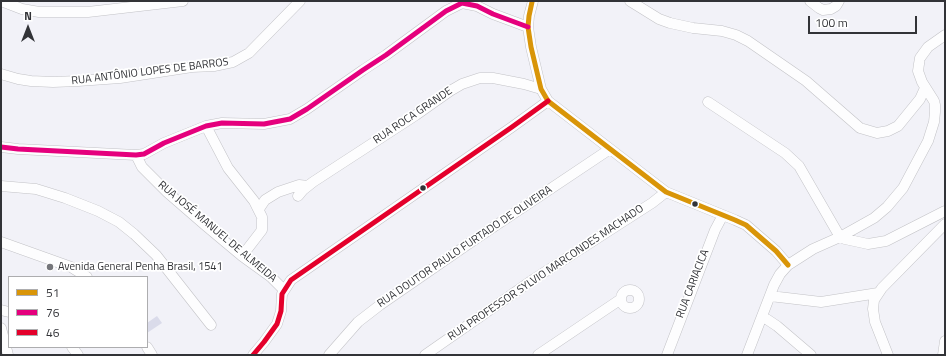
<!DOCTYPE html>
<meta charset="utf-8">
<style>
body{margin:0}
#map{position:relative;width:946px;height:356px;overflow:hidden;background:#f2f2f8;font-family:"Titillium Web",sans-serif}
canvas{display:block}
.frame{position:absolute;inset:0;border:2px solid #323337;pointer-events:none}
.legend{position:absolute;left:8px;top:276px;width:140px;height:72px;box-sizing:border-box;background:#fff;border:1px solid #adadaf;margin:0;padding:5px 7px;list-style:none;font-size:12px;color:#323337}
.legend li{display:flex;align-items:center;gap:8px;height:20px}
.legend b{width:20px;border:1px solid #adadaf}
.north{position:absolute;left:8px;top:8px;width:40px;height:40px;-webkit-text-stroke:3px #fff;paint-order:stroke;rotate:0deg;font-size:11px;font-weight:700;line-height:16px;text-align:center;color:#323337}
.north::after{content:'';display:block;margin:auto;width:14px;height:18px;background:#323337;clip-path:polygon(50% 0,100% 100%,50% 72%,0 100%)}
.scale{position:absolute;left:808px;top:16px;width:109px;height:18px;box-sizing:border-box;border:2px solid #323337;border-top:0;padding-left:5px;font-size:12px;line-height:14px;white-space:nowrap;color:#323337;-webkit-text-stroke:3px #fff;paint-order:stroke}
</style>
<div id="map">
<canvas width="946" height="356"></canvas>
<div class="frame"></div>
<ul class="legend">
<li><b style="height:5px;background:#d99508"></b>51</li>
<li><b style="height:5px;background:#e5007d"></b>76</li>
<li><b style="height:5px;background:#e4002b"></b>46</li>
</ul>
<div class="north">N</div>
<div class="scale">100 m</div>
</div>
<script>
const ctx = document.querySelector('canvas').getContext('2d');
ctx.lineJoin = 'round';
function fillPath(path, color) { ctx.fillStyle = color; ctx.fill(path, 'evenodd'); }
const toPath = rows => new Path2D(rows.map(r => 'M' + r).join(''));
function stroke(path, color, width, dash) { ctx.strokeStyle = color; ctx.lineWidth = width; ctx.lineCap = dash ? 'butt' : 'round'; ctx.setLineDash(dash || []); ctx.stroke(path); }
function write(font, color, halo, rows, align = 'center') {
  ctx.font = font + ' "Titillium Web",sans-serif'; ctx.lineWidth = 3.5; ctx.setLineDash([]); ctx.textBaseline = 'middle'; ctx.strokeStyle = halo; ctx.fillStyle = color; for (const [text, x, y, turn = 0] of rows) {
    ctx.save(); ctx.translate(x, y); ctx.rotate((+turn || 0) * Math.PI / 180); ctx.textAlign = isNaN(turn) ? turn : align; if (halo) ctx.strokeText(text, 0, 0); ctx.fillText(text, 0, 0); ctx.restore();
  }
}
fillPath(toPath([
 [157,316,162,323,147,333,147,323]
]), '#dadbea');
const minor = toPath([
 [1,1,22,9,39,12,88,12,183,1],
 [533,1,529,16,528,27,531,47,541,89,548,101,666,192,735,220,746,225,776,251,788,265],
 [630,1,659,19,670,23,693,28,722,31,736,35,748,41,806,81,860,128,877,133,888,131,898,126,920,99,925,88],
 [810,1,819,8,823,10,831,9,836,6,839,1],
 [1,74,18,79,31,81,53,82,78,81,120,78,192,67,214,66,233,62,249,53,300,1],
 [708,102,785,153,799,166,840,237,845,239,868,244,886,241,945,211],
 [206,126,228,168,254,201,262,217,262,230,242,256],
 [1,147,18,149,136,155,144,154,164,143,206,126,222,123,264,124,290,119,307,109,363,70,386,55,446,11,462,3,477,6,493,14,528,27],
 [136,155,142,167,167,192,205,225,242,256,271,277,284,290],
 [1,186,36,189,65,198,98,211,119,222,134,234,156,255,211,325],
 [298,196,303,190,313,182,416,115,450,91,462,84,480,78,493,78,524,84,541,89],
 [259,209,265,200,278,192,299,185,308,186],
 [1,242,71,267,87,277],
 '621 299a9 9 0 1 1 18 0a9 9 0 1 1-18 0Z',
 [770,296,821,302,878,293],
 [1,310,9,312],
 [762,316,777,326,811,355],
 [1,328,8,355],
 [72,347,78,355],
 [147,347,152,355],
 [253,355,264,342,277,324,281,311,282,294,291,280,512,127,548,101],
 [329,355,358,322,380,305,477,238,610,149],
 [425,355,534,279,652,203,666,192],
 [538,355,621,299],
 [667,355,715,230,723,215],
 [747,355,774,285,780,274,788,265,813,249,840,237,874,218,887,207,903,188,928,141,934,122,935,112,935,105,934,101,922,82,918,71,919,64,920,58,928,47,945,35],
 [888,355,875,322,873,309,874,300,882,288,945,224],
 [943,355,945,341]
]);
stroke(minor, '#c2c2c6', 11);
stroke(minor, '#fdfdfe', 10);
stroke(toPath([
 [532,2,529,16,528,27,531,47,541,89,548,101,666,192,735,220,746,225,776,251,788,265]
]), '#d99508', 5);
stroke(toPath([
 [1,147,18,149,136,155,144,154,164,143,206,126,222,123,264,124,290,119,307,109,363,70,386,55,446,11,462,3,477,6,493,14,528,27]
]), '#e5007d', 5);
stroke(toPath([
 [253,355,264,342,277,324,281,311,282,294,291,280,512,127,548,101]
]), '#e4002b', 5);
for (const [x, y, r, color] of [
 [423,188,3.5,"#323337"],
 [695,204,3.5,"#323337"],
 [50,267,4,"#75767b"]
]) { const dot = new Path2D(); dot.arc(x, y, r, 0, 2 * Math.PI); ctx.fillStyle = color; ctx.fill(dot); stroke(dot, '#fff', 1.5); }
write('11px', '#323337', '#fff', [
 ["RUA ANTÔNIO LOPES DE BARROS",150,72,-7],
 ["RUA ROCA GRANDE",413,116,-34],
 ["RUA JOSÉ MANUEL DE ALMEIDA",217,232,40],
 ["RUA DOUTOR PAULO FURTADO DE OLIVEIRA",465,247,-34],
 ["RUA PROFESSOR SYLVIO MARCONDES MACHADO",546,273,-34],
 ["RUA CARIACICA",693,284,-69]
]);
write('11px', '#323337', '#fff', [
 ["Avenida General Penha Brasil, 1541",58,267]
], 'left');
</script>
